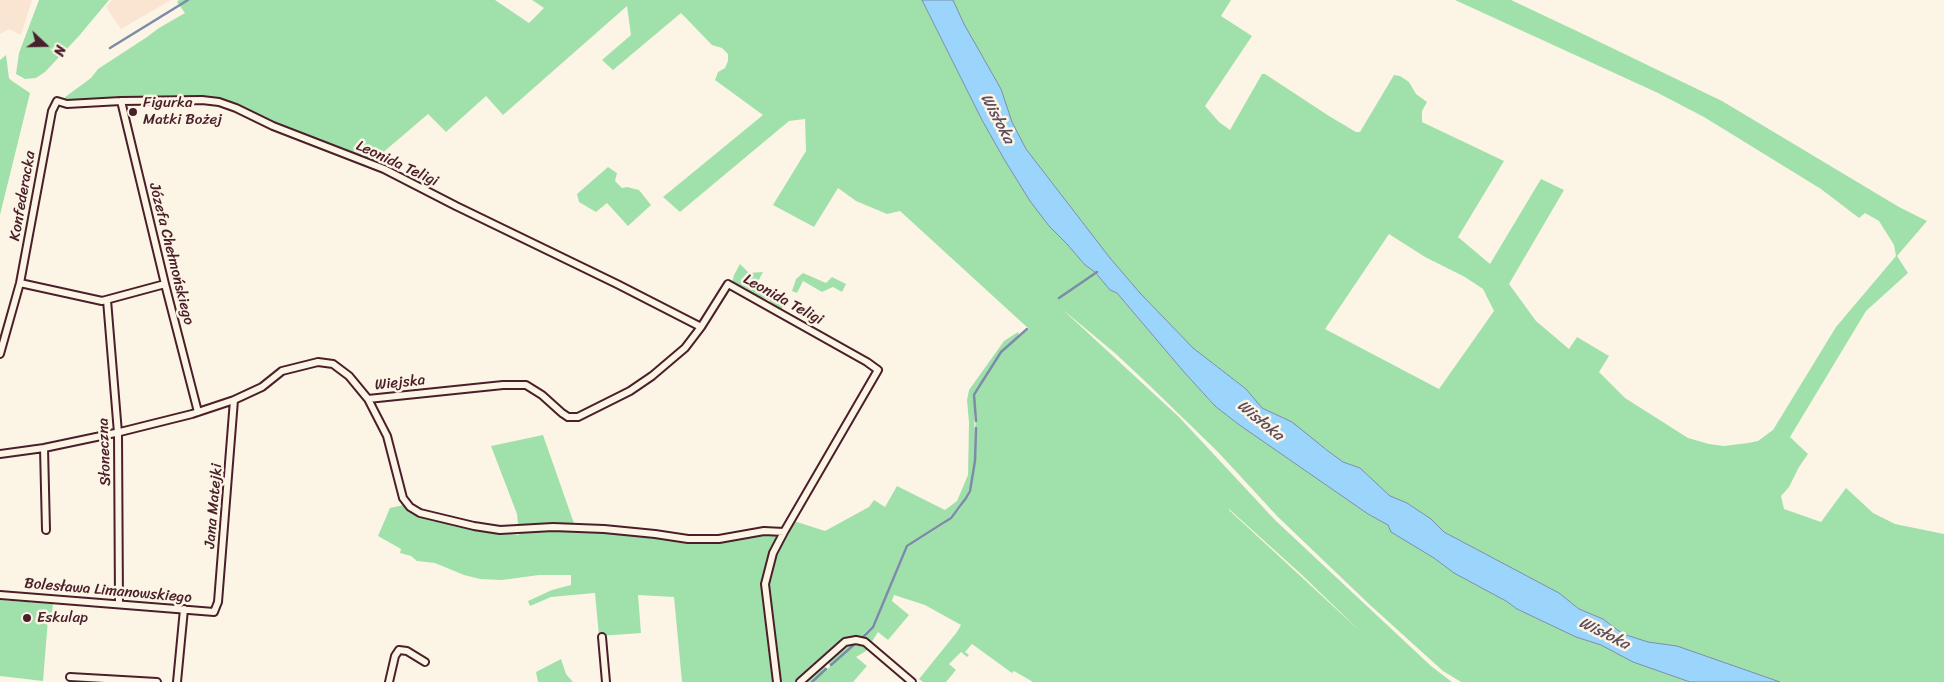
<!DOCTYPE html>
<meta charset="utf-8">
<style>
body{margin:0}
#map{position:relative;width:1944px;height:682px;overflow:hidden;background:#fcf5e5;font-family:Sriracha,sans-serif}
canvas{display:block}
.north{position:absolute;left:20px;top:20px;width:50px;height:50px;-webkit-text-stroke:4px #fcf5e5;paint-order:stroke;rotate:111deg;font-size:14px;font-weight:700;line-height:20px;text-align:center;color:#4a1f2b}
.north::after{content:'';display:block;margin:auto;width:18px;height:22px;background:#4a1f2b;clip-path:polygon(50% 0,100% 100%,50% 72%,0 100%)}
</style>
<div id="map">
<canvas width="1944" height="682"></canvas>
<div class="north">N</div>
</div>
<script>
const ctx = document.querySelector('canvas').getContext('2d');
ctx.lineJoin = 'round';
function fillPath(path, color) { ctx.fillStyle = color; ctx.fill(path, 'evenodd'); }
const toPath = rows => new Path2D(rows.map(r => 'M' + r).join(''));
function stroke(path, color, width, dash) { ctx.strokeStyle = color; ctx.lineWidth = width; ctx.lineCap = dash ? 'butt' : 'round'; ctx.setLineDash(dash || []); ctx.stroke(path); }
function write(font, color, halo, rows, align = 'center') {
  ctx.font = font + ' Sriracha,sans-serif'; ctx.lineWidth = 5; ctx.setLineDash([]); ctx.textBaseline = 'middle'; ctx.strokeStyle = halo; ctx.fillStyle = color; for (const [text, x, y, turn = 0] of rows) {
    ctx.save(); ctx.translate(x, y); ctx.rotate((+turn || 0) * Math.PI / 180); ctx.textAlign = isNaN(turn) ? turn : align; if (halo) ctx.strokeText(text, 0, 0); ctx.fillText(text, 0, 0); ctx.restore();
  }
}
fillPath(toPath([
 [0,0,32,0,21,35,9,29,0,34],
 [112,0,171,0,121,29,106,7]
]), '#fae5d2');
fillPath(toPath([
 [39,0,109,0,78,37,45,72,36,78,25,79,16,74,19,53],
 [179,0,495,0,529,23,544,8,532,0,922,0,982,120,1004,159,1030,201,1049,226,1067,244,1085,265,1095,272,1110,290,1117,293,1184,372,1215,406,1238,424,1368,514,1388,525,1391,532,1434,558,1454,573,1506,601,1517,609,1576,637,1601,645,1633,662,1690,682,1461,682,1443,671,1370,605,1278,517,1218,452,1149,385,1116,354,1062,309,1179,417,1275,520,1431,666,1452,682,1033,682,1014,671,1012,673,972,644,965,652,969,655,967,657,961,652,949,664,956,670,946,682,923,682,919,679,957,632,961,625,925,605,894,595,892,601,909,615,888,640,878,632,866,651,856,657,867,666,853,682,813,682,873,628,908,547,944,524,959,510,966,499,971,491,976,460,975,396,1002,352,1029,329,900,211,887,214,856,201,838,188,814,227,773,205,806,151,805,119,789,121,680,212,663,197,763,115,715,80,718,72,725,68,728,61,728,54,722,48,712,45,681,13,613,70,602,60,631,35,627,6,503,115,486,96,446,132,428,114,373,161,219,99,181,97,123,97,66,101,65,97,91,78,98,69,147,37,159,28,185,13,177,2],
 [1229,509,1302,575,1361,632,1229,510],
 [953,0,1231,0,1221,16,1252,36,1205,106,1219,122,1230,130,1262,74,1265,74,1329,116,1356,132,1360,132,1394,75,1400,76,1409,82,1416,94,1427,102,1422,111,1422,122,1504,161,1458,237,1490,264,1541,179,1564,190,1509,284,1536,321,1569,349,1577,337,1609,356,1599,372,1625,398,1688,438,1709,444,1724,446,1748,443,1758,441,1773,430,1836,327,1896,256,1894,245,1879,221,1865,213,1859,218,1821,189,1704,117,1658,93,1455,0,1511,0,1581,33,1722,101,1899,207,1927,221,1897,256,1908,273,1866,311,1790,437,1808,454,1799,467,1789,487,1781,496,1784,509,1821,522,1846,488,1873,513,1895,524,1944,534,1944,682,1780,682,1677,646,1648,642,1637,639,1623,634,1603,619,1579,609,1559,593,1444,532,1431,519,1407,503,1390,496,1360,468,1343,462,1288,421,1262,408,1246,389,1193,348,1140,293,1110,258,1026,149,1012,122,1001,89,964,24],
 [1389,234,1425,257,1465,277,1483,289,1494,311,1439,389,1325,329],
 [6,55,9,78,12,81,30,93,0,215,0,60],
 [608,167,617,173,615,181,622,188,627,187,639,190,651,205,628,226,607,203,596,212,579,202,577,194],
 [740,264,749,273,763,272,755,287,762,290,764,287,787,299,781,310,773,305,769,300,754,295,746,288,732,283,734,275],
 [803,273,826,283,832,277,846,284,842,292,833,287,822,292,803,281,797,293,792,291,796,279],
 [1018,332,1019,335,1000,352,974,395,975,460,971,485,967,495,949,518,906,546,872,626,830,665,828,663,825,666,826,668,811,682,682,682,674,597,638,595,641,633,599,636,595,593,551,597,530,606,528,601,552,590,571,585,571,575,539,575,502,580,480,579,464,575,435,563,417,561,411,556,400,553,401,549,378,536,390,508,408,504,456,520,498,526,499,533,519,535,517,514,491,446,543,435,577,532,620,531,660,536,739,538,767,534,785,529,794,521,825,531,869,507,874,500,885,507,897,486,945,510,957,501,968,475,969,423,967,400,969,390,1004,341],
 [0,600,53,604,51,619,48,619,43,681,0,676],
 [561,659,566,674,573,682,538,682,536,672]
]), '#a0e1ab');
const water = toPath([
 [922,0,953,0,964,24,1001,89,1012,122,1026,149,1110,258,1140,293,1193,348,1246,389,1262,408,1292,422,1328,451,1343,462,1360,468,1390,496,1407,503,1431,519,1444,532,1559,593,1579,609,1603,619,1623,634,1648,642,1677,646,1780,682,1690,682,1633,662,1601,645,1576,637,1517,609,1506,601,1454,573,1434,558,1391,532,1388,525,1368,514,1238,424,1215,406,1184,372,1117,293,1110,290,1095,272,1085,265,1067,244,1049,226,1030,201,1004,159,982,120,922,0]
]);
fillPath(water, '#9bd5fb');
stroke(water, '#7b8ca8', 1);
stroke(toPath([
 [110,48,188,0],
 [1059,298,1097,272],
 [976,421,974,395,977,390,1001,352,1027,329],
 [831,665,866,634,873,627,907,546,951,518,966,498,970,491,975,461,976,428],
 [812,682,826,669]
]), '#7b8ca8', 2.5);
const minor = toPath([
 [121,101,165,284,198,412],
 [20,283,102,301,165,284],
 [107,300,118,433,119,604],
 [0,354,20,283,52,111,57,101,67,104,121,101,202,100,219,102,236,108,273,126,384,169,456,206,617,284,701,327],
 [44,448,46,530],
 [0,454,44,448,120,432,192,414,234,400,262,387,282,371,318,362,333,364,349,376,368,399,503,385,526,385,542,395,562,413,568,417,578,417,630,391,652,376,685,348,701,327,728,284,867,362,878,370,784,532,764,531,719,539,688,539,655,534,604,529,553,527,500,530,474,526,420,513,410,507,403,498,387,436,368,399],
 [0,595,214,612,218,602,234,400],
 [602,637,606,682],
 [70,677,157,682],
 [177,682,184,609],
 [389,682,395,656,399,650,407,651,425,662],
 [777,682,765,584,773,553,784,532],
 [800,682,845,642,856,640,865,642,912,682]
]);
stroke(minor, '#4a1f2b', 10);
stroke(minor, '#fcf5e5', 6);
for (const [x, y, r, color] of [
 [133,112,5,"#4a1f2b"],
 [27,618,5,"#4a1f2b"]
]) { const dot = new Path2D(); dot.arc(x, y, r, 0, 2 * Math.PI); ctx.fillStyle = color; ctx.fill(dot); stroke(dot, '#fcf5e5', 2); }
write('15px', '#4a1f2b', '#fcf5e5', [
 ["Figurka",143,103],
 ["Matki Bożej",143,120],
 ["Eskulap",37,618]
], 'left');
write('15px', '#4a1f2b', '#fcf5e5', [
 ["Leonida Teligi",397,164,25],
 ["Konfederacka",23,196,-80],
 ["Józefa Chełmońskiego",171,254,76],
 ["Leonida Teligi",783,300,29],
 ["Wiejska",400,383,-6],
 ["Słoneczna",105,452,-92],
 ["Jana Matejki",214,506,-85],
 ["Bolesława Limanowskiego",108,591,5]
]);
write('italic 16px', '#5e4c5f', '#fcf5e5', [
 ["Wisłoka",997,119,62],
 ["Wisłoka",1260,421,39],
 ["Wisłoka",1604,634,26]
]);
</script>
